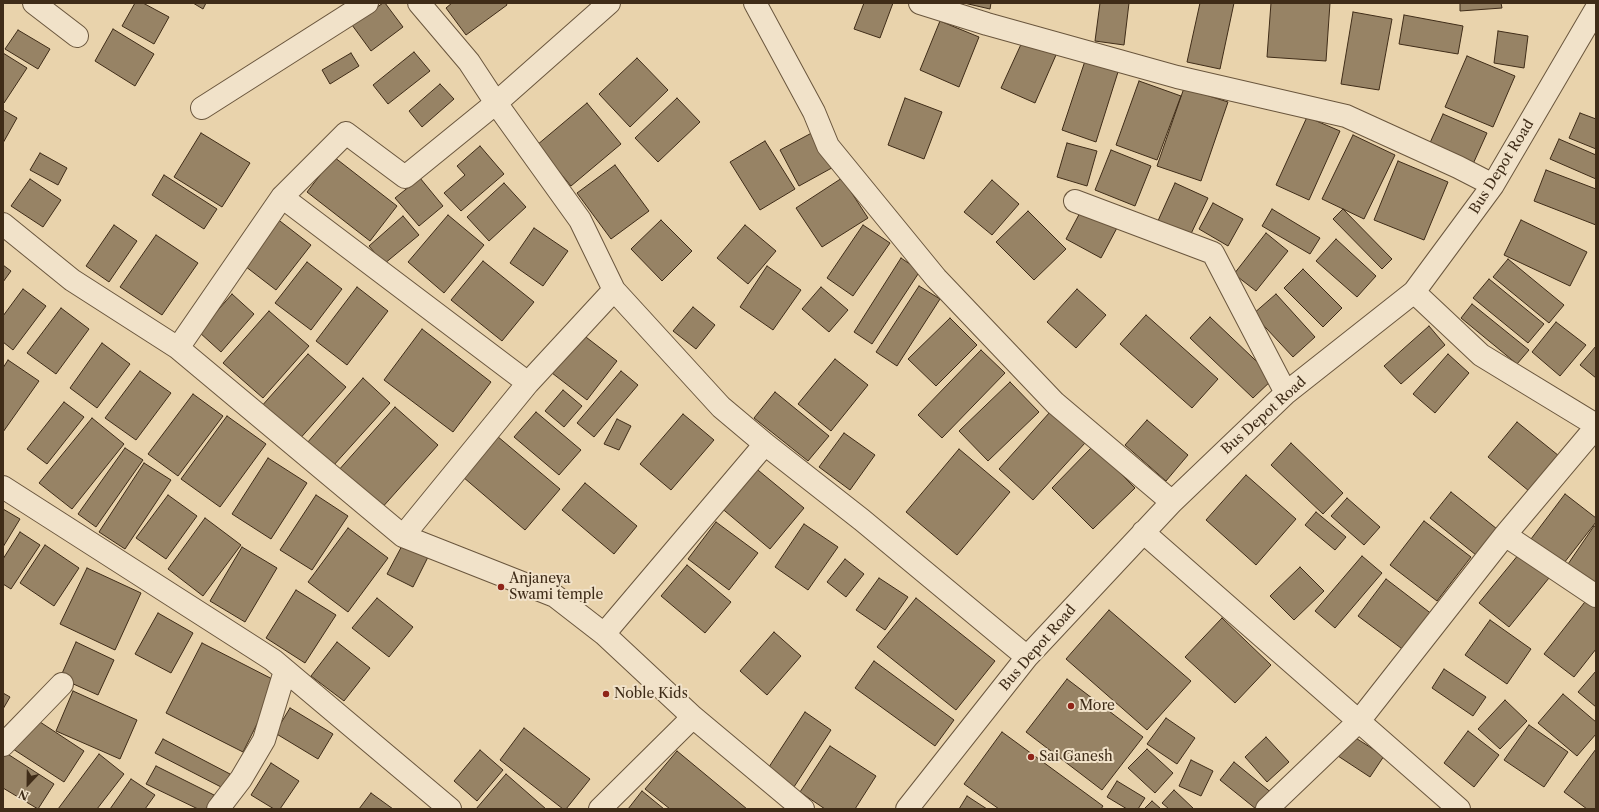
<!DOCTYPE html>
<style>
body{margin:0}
#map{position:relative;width:1599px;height:812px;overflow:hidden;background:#e9d3ac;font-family:"Libre Caslon Text",serif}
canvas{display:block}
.frame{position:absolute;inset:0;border:4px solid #3f2c18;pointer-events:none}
.north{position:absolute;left:8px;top:764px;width:40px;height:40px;-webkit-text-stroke:3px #f1e2c9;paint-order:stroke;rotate:202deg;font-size:11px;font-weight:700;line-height:16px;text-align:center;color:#3f2c18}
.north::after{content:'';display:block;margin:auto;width:14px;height:18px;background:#3f2c18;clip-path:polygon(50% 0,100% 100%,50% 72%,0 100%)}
</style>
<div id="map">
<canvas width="1599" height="812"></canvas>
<div class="frame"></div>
<div class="north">N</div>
</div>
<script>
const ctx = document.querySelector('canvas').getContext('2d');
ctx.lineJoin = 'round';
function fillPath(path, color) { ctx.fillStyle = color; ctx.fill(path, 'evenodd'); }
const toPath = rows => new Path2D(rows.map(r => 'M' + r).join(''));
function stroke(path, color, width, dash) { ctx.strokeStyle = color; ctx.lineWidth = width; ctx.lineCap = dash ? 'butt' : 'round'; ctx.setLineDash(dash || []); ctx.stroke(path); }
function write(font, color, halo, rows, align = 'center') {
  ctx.font = font + ' "Libre Caslon Text",serif'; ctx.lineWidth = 4; ctx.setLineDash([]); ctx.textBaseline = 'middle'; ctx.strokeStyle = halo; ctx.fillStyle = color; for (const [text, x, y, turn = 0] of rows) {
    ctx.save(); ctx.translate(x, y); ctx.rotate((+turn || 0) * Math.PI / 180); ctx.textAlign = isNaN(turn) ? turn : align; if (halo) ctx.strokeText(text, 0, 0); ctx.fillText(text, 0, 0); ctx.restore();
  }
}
const building = toPath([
 [135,3,143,3,169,17,154,44,122,26,135,3],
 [193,3,206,3,203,9,193,3],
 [383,3,385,3,403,27,371,51,352,25,383,3],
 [452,3,506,3,507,5,466,35,446,8,452,3],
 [864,3,893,3,880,38,854,29,864,3],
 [964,3,991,3,990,9,964,3],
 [1100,3,1129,3,1124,45,1095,41,1100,3],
 [1200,3,1234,3,1220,69,1187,62,1200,3],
 [1271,3,1330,3,1326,61,1267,57,1271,3],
 [1460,3,1501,3,1502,8,1460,11,1460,3],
 [1353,12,1392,19,1379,90,1341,84,1353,12],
 [1404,15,1463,26,1458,54,1399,44,1404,15],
 [940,21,979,37,959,87,920,70,940,21],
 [113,29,154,54,135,86,95,61,113,29],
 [18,30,50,49,38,69,5,49,18,30],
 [1498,31,1528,36,1524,68,1494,63,1498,31],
 [1023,40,1056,55,1035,103,1001,88,1023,40],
 [414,52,430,71,388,104,373,85,414,52],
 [3,53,27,68,4,103,3,103,3,53],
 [351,53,359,66,330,84,322,70,351,53],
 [1467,56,1515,76,1493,127,1445,107,1467,56],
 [637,58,668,90,630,127,599,94,637,58],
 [1085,61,1118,72,1096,142,1062,130,1085,61],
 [1139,81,1181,96,1157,160,1116,145,1139,81],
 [440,84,454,99,422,127,409,111,440,84],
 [1184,88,1228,102,1201,181,1157,166,1184,88],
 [677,98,700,122,658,162,635,138,677,98],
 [905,98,942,112,924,159,888,145,905,98],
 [587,103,621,144,571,186,537,145,587,103],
 [3,110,17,118,3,143,3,110],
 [1580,113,1596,119,1596,149,1569,138,1580,113],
 [1443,114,1487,133,1473,164,1429,145,1443,114],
 [1307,117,1340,131,1309,200,1276,185,1307,117],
 [819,129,839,164,799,186,780,150,819,129],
 [201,133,250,163,222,207,174,177,201,133],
 [1353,135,1395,155,1364,219,1322,199,1353,135],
 [1559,139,1596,155,1596,179,1550,159,1559,139],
 [765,141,795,189,760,210,730,162,765,141],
 [1067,143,1097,151,1087,186,1057,177,1067,143],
 [480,146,504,174,461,211,444,193,465,175,457,166,480,146],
 [1111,150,1151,166,1135,206,1095,190,1111,150],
 [40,153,67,168,58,185,30,170,40,153],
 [334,157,397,206,370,241,307,192,334,157],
 [1398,161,1448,182,1424,240,1374,220,1398,161],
 [615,165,649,211,611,239,577,193,615,165],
 [1546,170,1596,189,1596,225,1534,201,1546,170],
 [164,175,217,209,204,229,152,195,164,175],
 [420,178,443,206,419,226,395,198,420,178],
 [842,178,868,218,822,247,796,208,842,178],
 [30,179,61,200,43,227,11,206,30,179],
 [992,180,1019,204,992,235,964,212,992,180],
 [504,183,526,207,489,241,467,217,504,183],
 [1175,183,1208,198,1189,238,1157,223,1175,183],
 [1213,203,1243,219,1228,246,1199,229,1213,203],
 [1083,207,1118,226,1101,258,1066,239,1083,207],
 [1272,209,1320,238,1310,254,1262,226,1272,209],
 [1343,209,1392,259,1382,269,1333,219,1343,209],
 [1028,211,1066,249,1034,280,996,242,1028,211],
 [448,215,484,245,444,293,408,262,448,215],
 [403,216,419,235,384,264,369,246,403,216],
 [276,218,311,245,276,290,241,263,276,218],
 [661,220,692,251,662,281,631,249,661,220],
 [1521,220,1587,252,1570,286,1504,255,1521,220],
 [114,225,137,241,109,282,86,266,114,225],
 [745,225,776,251,748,284,717,258,745,225],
 [863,225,890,243,853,296,827,278,863,225],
 [534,228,568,251,543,286,510,263,534,228],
 [1266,233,1288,251,1256,291,1234,274,1266,233],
 [156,235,198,263,162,315,120,287,156,235],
 [1336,239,1376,276,1357,297,1316,261,1336,239],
 [901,258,920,271,872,344,854,332,901,258],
 [1508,259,1564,305,1549,323,1493,277,1508,259],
 [483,261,534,302,502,341,451,300,483,261],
 [307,262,342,289,311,330,275,303,307,262],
 [3,265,11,271,3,282,3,265],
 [767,266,801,290,773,330,740,307,767,266],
 [1303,269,1342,308,1323,327,1284,288,1303,269],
 [1489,279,1544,324,1528,343,1473,298,1489,279],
 [919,286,940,299,897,366,876,352,919,286],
 [357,287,388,311,347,365,316,341,357,287],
 [821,287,848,310,829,332,802,309,821,287],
 [23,289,46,306,13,350,3,342,3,316,23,289],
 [1077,289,1106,315,1076,348,1047,322,1077,289],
 [232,294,254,314,221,352,199,332,232,294],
 [1276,294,1315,337,1293,357,1253,314,1276,294],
 [1472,304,1529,350,1517,364,1461,318,1472,304],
 [693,307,715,325,696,349,673,331,693,307],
 [61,308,89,329,56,374,27,353,61,308],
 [269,311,309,346,263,398,223,363,269,311],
 [1146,315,1218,379,1192,408,1120,344,1146,315],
 [1210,317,1274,378,1253,398,1190,338,1210,317],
 [950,318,977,345,936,386,908,359,950,318],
 [1556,322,1586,345,1560,376,1532,352,1556,322],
 [1429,326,1445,345,1401,384,1384,366,1429,326],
 [422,329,491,382,453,432,384,380,422,329],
 [582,334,617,361,587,400,552,373,582,334],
 [102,343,130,364,97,408,70,388,102,343],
 [1596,346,1596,378,1580,365,1596,346],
 [981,350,1005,373,942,438,918,415,981,350],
 [308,354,346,387,297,442,260,408,308,354],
 [1448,354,1469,373,1435,413,1413,394,1448,354],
 [835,359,868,385,831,431,798,404,835,359],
 [8,360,39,381,3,432,3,368,8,360],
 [140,371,171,393,136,440,105,418,140,371],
 [621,371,638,385,594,437,577,423,621,371],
 [363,378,390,403,333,466,307,443,363,378],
 [1010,382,1039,412,988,461,959,431,1010,382],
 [563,390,582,406,564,427,545,411,563,390],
 [775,392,829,436,808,461,754,418,775,392],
 [193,394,223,416,178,476,148,454,193,394],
 [64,402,84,417,47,464,27,449,64,402],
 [395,407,438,445,380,510,337,472,395,407],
 [536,412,581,450,559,475,514,437,536,412],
 [1050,412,1085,443,1033,500,999,469,1050,412],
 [683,414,714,440,671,490,640,464,683,414],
 [227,416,266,444,220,507,181,479,227,416],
 [92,418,124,444,72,509,39,483,92,418],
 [617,419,631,426,619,450,604,444,617,419],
 [1147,420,1188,455,1166,481,1125,445,1147,420],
 [1517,422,1564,460,1535,496,1488,457,1517,422],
 [844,433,875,455,850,490,819,467,844,433],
 [497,436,560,489,525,530,463,477,497,436],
 [1291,443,1343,493,1323,514,1271,465,1291,443],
 [1093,446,1135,488,1093,529,1052,488,1093,446],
 [125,448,143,460,96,527,78,514,125,448],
 [959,449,1010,492,957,555,906,512,959,449],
 [268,458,307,483,271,539,232,514,268,458],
 [144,463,171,480,125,549,99,532,144,463],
 [753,466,804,508,770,549,719,506,753,466],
 [1246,475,1296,519,1256,565,1206,520,1246,475],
 [585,483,637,526,614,554,562,510,585,483],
 [1451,492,1497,529,1476,555,1430,518,1451,492],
 [1565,494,1596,518,1596,522,1564,563,1531,539,1565,494],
 [168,495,197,516,166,559,136,538,168,495],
 [316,495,348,516,312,570,280,550,316,495],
 [1347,498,1380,527,1364,545,1331,516,1347,498],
 [3,509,20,519,3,547,3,509],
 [1316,512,1346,537,1335,550,1305,525,1316,512],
 [205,518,241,545,203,596,168,569,205,518],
 [1424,521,1471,557,1437,601,1390,565,1424,521],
 [716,522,758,553,729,590,688,559,716,522],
 [804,524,838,547,808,590,775,567,804,524],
 [1594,526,1596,527,1596,587,1566,567,1594,526],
 [348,528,388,558,348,612,308,582,348,528],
 [20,532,40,545,11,589,3,584,3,559,20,532],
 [404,542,429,555,413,587,387,574,404,542],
 [45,545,79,568,54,606,20,583,45,545],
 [242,547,277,568,245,622,210,601,242,547],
 [1519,554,1549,578,1509,627,1479,603,1519,554],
 [1362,556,1382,573,1335,628,1315,611,1362,556],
 [845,559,864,574,846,597,827,582,845,559],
 [687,565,731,602,705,633,661,596,687,565],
 [1300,567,1324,591,1294,620,1270,596,1300,567],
 [87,568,141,593,115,650,60,624,87,568],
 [879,578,908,597,885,630,856,610,879,578],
 [1386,579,1437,618,1409,654,1358,616,1386,579],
 [296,590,336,615,305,663,266,638,296,590],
 [377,598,413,627,389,657,352,628,377,598],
 [916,598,995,661,956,710,877,647,916,598],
 [1588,598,1596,605,1596,649,1574,677,1544,654,1588,598],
 [1109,610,1191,681,1147,730,1066,659,1109,610],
 [158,613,193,633,171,673,135,654,158,613],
 [1222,618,1271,665,1235,703,1185,657,1222,618],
 [1490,620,1531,649,1507,684,1465,655,1490,620],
 [774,632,801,656,767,695,740,671,774,632],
 [76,642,114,660,98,695,60,678,76,642],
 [337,642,370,668,344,701,311,676,337,642],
 [202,643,278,682,243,752,166,713,202,643],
 [874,661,954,720,935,746,855,688,874,661],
 [1444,669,1486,697,1473,716,1432,688,1444,669],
 [1596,671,1596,707,1578,692,1596,671],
 [1067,679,1143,737,1102,790,1026,732,1067,679],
 [73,691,137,720,120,759,56,731,73,691],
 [3,693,10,697,3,709,3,693],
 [1563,694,1596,722,1596,734,1577,756,1538,723,1563,694],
 [1505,700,1527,721,1500,749,1478,729,1505,700],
 [290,708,333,734,318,759,275,733,290,708],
 [805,712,831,730,792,790,765,773,805,712],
 [34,718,84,751,64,782,13,749,34,718],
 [1166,718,1195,738,1177,764,1147,744,1166,718],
 [1529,725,1568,752,1544,787,1504,760,1529,725],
 [524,728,590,779,566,809,563,809,500,760,524,728],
 [1468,731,1499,755,1474,787,1444,763,1468,731],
 [1002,732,1103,806,1101,809,999,809,964,784,1002,732],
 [1351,735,1384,756,1370,777,1338,756,1351,735],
 [1266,737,1289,762,1267,782,1245,757,1266,737],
 [163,739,230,774,223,788,155,753,163,739],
 [830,746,876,776,855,809,825,809,800,792,830,746],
 [1147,749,1173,773,1155,793,1128,768,1147,749],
 [1596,749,1596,809,1587,809,1564,792,1596,749],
 [480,750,503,770,477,801,454,781,480,750],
 [3,751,54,784,38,809,3,788,3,751],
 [677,751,747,809,670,809,645,789,677,751],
 [99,754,124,774,97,809,58,809,99,754],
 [1191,760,1213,771,1201,796,1179,786,1191,760],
 [1234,762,1273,794,1260,809,1256,809,1220,780,1234,762],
 [271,763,299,781,280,809,274,809,251,795,271,763],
 [156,766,214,795,206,809,198,809,146,784,156,766],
 [506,774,546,809,476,809,506,774],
 [131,779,155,795,145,809,110,809,131,779],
 [1117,781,1145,798,1138,809,1127,809,1107,797,1117,781],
 [1174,790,1194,809,1169,809,1162,803,1174,790],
 [642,791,664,809,628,809,642,791],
 [371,793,393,809,359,809,371,793],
 [967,796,987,809,959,809,967,796],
 [1152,801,1161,809,1144,809,1152,801]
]);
fillPath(building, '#978365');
stroke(building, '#3f2c18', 1);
const minor = toPath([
 [34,3,77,36],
 [419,3,469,62,496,103,580,220,614,290,721,407,765,444,862,520,1027,657],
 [755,3,814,112,828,146,936,278,1055,403,1172,502],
 [920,3,987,24,1177,77,1346,116,1458,167,1493,185],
 [202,108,367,3],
 [282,197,528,383],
 [1075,201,1213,253,1286,393],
 [3,224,72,280,178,348,403,536,555,596,604,634,693,717,803,809],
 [1414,292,1481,355,1596,425],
 [178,348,282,197,346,133,405,177,496,103,609,3],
 [3,487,273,660,450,809],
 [1143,532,1459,809],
 [1505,535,1596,596],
 [403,536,528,383,614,290],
 [604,634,765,444],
 [3,745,62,684],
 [218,809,241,779,264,740,285,671],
 [600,809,693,717],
 [907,809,1027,657,1172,502,1286,393,1414,292,1493,185,1596,9],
 [1267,809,1359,721,1505,535,1596,427]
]);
stroke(minor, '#6a563d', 24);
stroke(minor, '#f1e2c9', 22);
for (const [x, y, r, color] of [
 [501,587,4,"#8f2418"],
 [606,694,4,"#8f2418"],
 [1071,706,4,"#8f2418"],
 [1031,757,4,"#8f2418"]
]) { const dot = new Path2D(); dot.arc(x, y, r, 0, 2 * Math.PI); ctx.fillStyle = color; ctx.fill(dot); stroke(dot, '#f1e2c9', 1.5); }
write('14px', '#3f2c18', '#f1e2c9', [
 ["Bus Depot Road",1502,167,-58],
 ["Bus Depot Road",1264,416,-42],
 ["Bus Depot Road",1038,648,-49]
]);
write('14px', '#3f2c18', '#f1e2c9', [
 ["Anjaneya",509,579],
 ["Swami temple",509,595],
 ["Noble Kids",614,694],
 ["More",1079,706],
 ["Sai Ganesh",1039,757]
], 'left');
</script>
